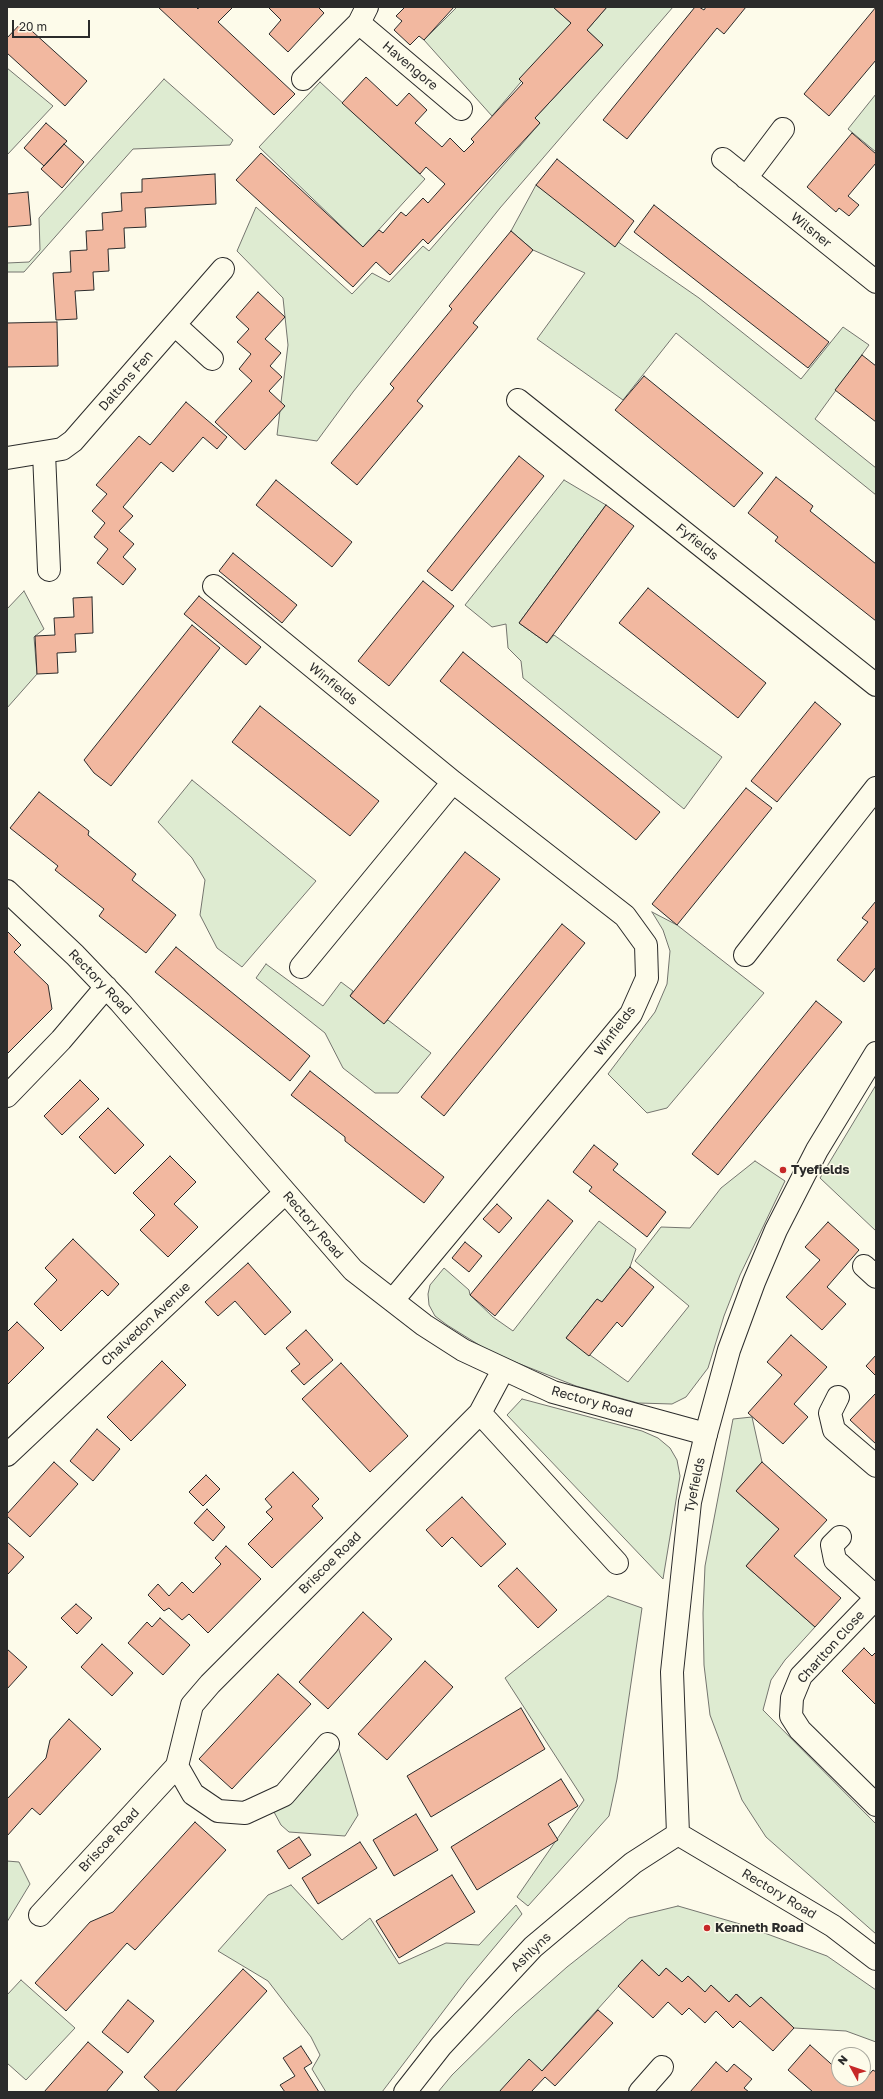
<!DOCTYPE html>
<style>
body{margin:0}
#map{position:relative;width:883px;height:2099px;overflow:hidden;background:#fdfbea;font-family:"Golos Text",sans-serif}
canvas{display:block}
.frame{position:absolute;inset:0;border:8px solid #2b2b2b;pointer-events:none}
.north{position:absolute;left:831px;top:2047px;width:40px;height:40px;box-sizing:border-box;background:#fdfbea;border:1px solid #a9a89e;border-radius:50%;rotate:310deg;font-size:11px;font-weight:700;line-height:16px;text-align:center;color:#2b2b2b}
.north::after{content:'';display:block;margin:auto;width:14px;height:18px;background:#c62828;clip-path:polygon(50% 0,100% 100%,50% 72%,0 100%)}
.scale{position:absolute;left:12px;top:20px;width:78px;height:18px;box-sizing:border-box;border:2px solid #2b2b2b;border-top:0;padding-left:5px;font-size:12px;line-height:14px;white-space:nowrap;color:#2b2b2b;-webkit-text-stroke:3px #fdfbea;paint-order:stroke}
</style>
<div id="map">
<canvas width="883" height="2099"></canvas>
<div class="frame"></div>
<div class="north">N</div>
<div class="scale">20 m</div>
</div>
<script>
const ctx = document.querySelector('canvas').getContext('2d');
ctx.lineJoin = 'round';
function fillPath(path, color) { ctx.fillStyle = color; ctx.fill(path, 'evenodd'); }
const toPath = rows => new Path2D(rows.map(r => 'M' + r).join(''));
function stroke(path, color, width, dash) { ctx.strokeStyle = color; ctx.lineWidth = width; ctx.lineCap = dash ? 'butt' : 'round'; ctx.setLineDash(dash || []); ctx.stroke(path); }
function write(font, color, halo, rows, align = 'center') {
  ctx.font = font + ' "Golos Text",sans-serif'; ctx.lineWidth = 3; ctx.setLineDash([]); ctx.textBaseline = 'middle'; ctx.strokeStyle = halo; ctx.fillStyle = color; for (const [text, x, y, turn = 0] of rows) {
    ctx.save(); ctx.translate(x, y); ctx.rotate((+turn || 0) * Math.PI / 180); ctx.textAlign = isNaN(turn) ? turn : align; if (halo) ctx.strokeText(text, 0, 0); ctx.fillText(text, 0, 0); ctx.restore();
  }
}
const green = toPath([
 [457,7,553,7,571,23,492,116,424,40,457,7],
 [607,7,673,7,500,208,353,392,317,441,277,435,288,345,283,298,237,251,256,207,352,294,372,273,389,282,423,246,429,251,540,123,535,118,603,45,587,30,607,7],
 [7,68,53,106,7,155,7,68],
 [164,79,233,140,230,145,133,149,24,272,7,272,7,263,29,262,40,250,39,218,164,79],
 [320,82,425,179,363,247,259,147,320,82],
 [876,94,876,152,848,129,876,94],
 [536,185,699,298,801,379,843,327,869,345,815,419,876,468,876,495,676,333,623,400,537,339,585,273,533,250,511,231,536,185],
 [564,480,606,505,519,623,547,643,554,635,722,757,684,809,523,678,521,661,508,648,506,624,492,627,465,605,564,480],
 [24,591,44,629,34,637,37,674,7,708,7,609,24,591],
 [192,780,316,881,242,967,217,948,200,915,205,880,192,858,158,822,192,780],
 [652,912,677,925,764,993,667,1108,647,1113,608,1074,655,1012,667,984,670,951,663,930,652,912],
 [266,964,323,1006,341,982,353,991,350,996,384,1023,388,1020,431,1053,398,1093,375,1093,343,1068,325,1033,256,978,266,964],
 [876,1085,876,1231,820,1178,876,1085],
 [755,1161,785,1181,740,1275,724,1316,708,1368,686,1397,672,1404,638,1403,576,1386,492,1353,447,1325,435,1316,429,1305,428,1294,430,1285,444,1268,469,1290,470,1295,493,1317,513,1331,599,1221,636,1249,630,1267,602,1302,597,1299,566,1338,628,1382,689,1306,635,1261,661,1227,690,1228,721,1188,755,1161],
 [522,1399,642,1431,658,1438,670,1448,677,1460,680,1476,663,1579,507,1415,522,1399],
 [752,1417,762,1462,736,1491,779,1529,746,1566,815,1627,785,1660,771,1680,763,1710,876,1824,876,1934,766,1837,742,1800,710,1715,704,1665,703,1613,705,1566,733,1419,752,1417],
 [608,1596,642,1608,617,1779,609,1816,528,1906,517,1897,584,1800,505,1678,608,1596],
 [337,1743,358,1815,345,1836,289,1832,281,1825,274,1812,337,1743],
 [7,1861,19,1862,30,1884,7,1922,7,1861],
 [291,1885,342,1940,370,1918,399,1964,446,1943,479,1945,516,1905,522,1914,467,1980,382,2092,326,2092,312,2069,320,2055,311,2037,268,1981,218,1951,268,1895,291,1885],
 [678,1906,740,1924,827,1956,876,1990,876,2042,846,2031,794,2028,761,1997,750,2007,737,1994,729,2002,712,1986,705,1992,688,1976,682,1982,666,1968,659,1976,642,1960,542,2071,499,2092,438,2092,452,2075,515,2013,567,1967,629,1918,678,1906],
 [21,1980,75,2028,26,2080,7,2063,7,1995,21,1980]
]);
fillPath(green, '#deebd1');
stroke(green, '#74746e', 1);
const building = toPath([
 [158,7,196,7,198,9,199,7,233,7,218,22,295,94,274,115,158,7],
 [268,7,318,7,324,13,288,52,269,34,281,20,268,7],
 [405,7,454,7,424,40,419,36,410,45,394,30,402,21,396,16,405,7],
 [553,7,607,7,587,30,603,45,535,118,540,123,428,244,423,239,390,275,376,262,353,287,236,180,261,153,363,247,379,230,383,233,401,212,406,216,423,198,428,203,445,184,426,167,420,174,342,103,366,77,397,106,409,93,427,110,415,123,442,147,450,138,464,152,474,142,471,139,523,83,519,79,571,23,553,7],
 [695,7,699,7,704,10,706,7,746,7,724,34,717,28,627,139,603,120,695,7],
 [876,7,876,60,829,116,804,94,876,7],
 [22,22,87,81,65,106,7,53,7,38,22,22],
 [46,123,67,141,44,166,24,148,46,123],
 [852,133,876,154,876,163,848,196,859,205,849,216,839,208,836,212,807,187,852,133],
 [64,144,84,162,62,188,41,169,64,144],
 [557,159,634,221,615,247,536,185,557,159],
 [215,174,216,204,145,208,146,227,124,228,125,248,108,249,109,271,93,272,94,290,75,291,77,319,56,320,53,273,71,272,70,251,87,250,86,231,103,230,102,213,122,211,121,193,142,192,142,179,215,174],
 [28,192,31,225,7,227,7,194,28,192],
 [654,205,829,342,808,368,634,232,654,205],
 [511,231,533,250,473,323,478,327,417,401,423,406,357,485,331,463,394,388,390,384,452,309,449,306,511,231],
 [258,292,285,317,265,339,281,353,270,366,282,377,269,391,285,406,245,450,215,422,252,381,239,369,251,354,237,342,249,329,236,317,258,292],
 [57,322,58,366,7,367,7,323,57,322],
 [862,355,876,366,876,422,835,390,862,355],
 [644,376,763,473,734,507,615,410,644,376],
 [186,402,227,437,217,449,203,437,173,472,161,462,123,507,133,516,119,531,134,544,123,557,136,569,123,585,97,563,108,549,94,537,105,523,92,511,107,494,96,485,139,436,150,445,186,402],
 [519,456,544,476,452,591,427,571,519,456],
 [776,477,813,506,810,511,876,564,876,621,775,541,778,537,748,513,776,477],
 [276,480,352,542,332,567,256,505,276,480],
 [606,505,634,526,547,643,519,623,606,505],
 [233,553,297,605,282,623,219,571,233,553],
 [423,581,454,606,389,686,358,661,423,581],
 [648,588,766,683,738,718,619,623,648,588],
 [199,596,261,647,246,665,184,614,199,596],
 [92,597,93,633,75,634,76,652,57,653,58,673,37,674,35,636,55,635,54,618,74,617,73,598,92,597],
 [192,625,220,648,111,786,94,773,84,760,192,625],
 [463,652,660,812,636,840,440,681,463,652],
 [815,702,841,724,777,802,751,781,815,702],
 [260,706,379,801,350,836,232,742,260,706],
 [746,788,772,808,677,925,652,904,746,788],
 [39,792,89,831,88,835,136,874,132,880,176,915,146,953,99,916,104,909,55,870,58,866,10,828,39,792],
 [465,852,500,879,384,1024,350,996,465,852],
 [876,901,876,967,864,982,837,960,868,922,862,918,876,901],
 [562,924,585,943,444,1116,421,1097,562,924],
 [7,931,21,945,14,952,48,985,52,1009,7,1054,7,931],
 [176,947,310,1056,290,1081,155,972,176,947],
 [816,1001,842,1022,718,1175,692,1154,816,1001],
 [310,1071,444,1177,424,1203,345,1141,345,1137,291,1095,310,1071],
 [80,1080,99,1099,62,1135,44,1116,80,1080],
 [108,1108,144,1145,115,1174,79,1137,108,1108],
 [594,1145,618,1164,613,1170,666,1212,647,1237,589,1191,592,1187,573,1172,594,1145],
 [170,1156,196,1182,174,1204,198,1227,168,1257,140,1230,155,1215,133,1193,170,1156],
 [548,1200,573,1221,495,1316,470,1295,548,1200],
 [497,1204,512,1218,499,1233,483,1219,497,1204],
 [828,1222,859,1250,827,1287,846,1304,822,1330,786,1297,820,1260,805,1247,828,1222],
 [73,1239,119,1284,108,1296,102,1290,61,1331,34,1304,57,1280,45,1268,73,1239],
 [465,1242,482,1256,469,1272,452,1258,465,1242],
 [248,1263,291,1312,265,1335,235,1301,218,1316,205,1302,248,1263],
 [630,1267,654,1287,622,1327,617,1322,589,1356,566,1338,597,1299,602,1302,630,1267],
 [17,1322,44,1348,7,1385,7,1332,17,1322],
 [306,1330,333,1360,304,1385,291,1371,300,1364,286,1348,306,1330],
 [791,1335,827,1367,794,1404,808,1417,783,1444,748,1413,782,1375,767,1362,791,1335],
 [876,1355,876,1376,866,1366,876,1355],
 [162,1361,186,1385,131,1441,107,1417,162,1361],
 [341,1363,408,1436,370,1472,302,1399,341,1363],
 [876,1393,876,1444,850,1420,876,1393],
 [97,1429,120,1449,93,1481,70,1461,97,1429],
 [54,1462,78,1484,30,1537,7,1516,7,1514,54,1462],
 [762,1462,827,1520,794,1556,841,1598,815,1627,746,1566,779,1529,736,1491,762,1462],
 [293,1472,319,1499,312,1506,323,1518,272,1568,248,1544,273,1519,266,1512,272,1507,265,1499,293,1472],
 [206,1475,220,1489,203,1506,189,1492,206,1475],
 [462,1497,506,1544,481,1567,452,1537,442,1547,426,1530,462,1497],
 [207,1509,225,1527,213,1541,194,1523,207,1509],
 [7,1542,24,1557,8,1574,7,1573,7,1542],
 [226,1546,261,1579,208,1633,189,1614,182,1620,169,1608,164,1611,148,1595,158,1584,169,1596,182,1582,193,1593,221,1564,215,1558,226,1546],
 [517,1568,557,1610,538,1628,498,1586,517,1568],
 [76,1604,92,1618,77,1634,61,1618,76,1604],
 [363,1612,392,1639,328,1709,299,1682,363,1612],
 [160,1618,190,1645,163,1675,128,1643,147,1622,152,1627,160,1618],
 [102,1644,133,1673,112,1696,81,1667,102,1644],
 [864,1648,872,1656,876,1652,876,1705,842,1671,864,1648],
 [7,1649,27,1667,7,1689,7,1649],
 [425,1661,453,1687,387,1760,358,1734,425,1661],
 [278,1674,311,1704,232,1789,199,1759,278,1674],
 [521,1708,545,1749,431,1817,407,1776,521,1708],
 [69,1719,101,1749,40,1815,32,1808,7,1836,7,1799,46,1758,50,1740,69,1719],
 [561,1779,578,1806,548,1824,558,1840,477,1890,451,1847,561,1779],
 [416,1814,438,1850,394,1876,373,1840,416,1814],
 [195,1822,226,1850,135,1950,127,1943,66,2011,35,1983,90,1922,113,1912,195,1822],
 [299,1837,311,1855,289,1869,277,1851,299,1837],
 [360,1842,377,1868,318,1904,302,1878,360,1842],
 [452,1875,475,1912,399,1958,376,1921,452,1875],
 [642,1960,659,1976,666,1968,682,1982,688,1976,705,1992,711,1985,729,2002,736,1994,750,2007,761,1997,794,2028,773,2051,740,2021,733,2028,716,2011,705,2023,689,2008,682,2015,668,2002,653,2018,618,1986,642,1960],
 [243,1969,267,1991,175,2092,160,2092,144,2077,243,1969],
 [128,2000,154,2021,128,2053,102,2032,128,2000],
 [598,2010,613,2023,555,2086,545,2077,531,2092,499,2092,529,2059,542,2071,598,2010],
 [88,2042,123,2072,106,2092,44,2092,88,2042],
 [810,2045,839,2071,839,2079,863,2079,863,2075,866,2078,873,2070,876,2072,876,2092,813,2092,788,2070,810,2045],
 [301,2046,312,2063,304,2068,319,2092,285,2092,280,2085,295,2076,283,2058,301,2046],
 [716,2062,727,2072,734,2064,752,2079,744,2088,749,2092,690,2092,716,2062]
]);
fillPath(building, '#f2b8a0');
stroke(building, '#2b2b2b', 1);
const minor = toPath([
 [359,23,461,109],
 [303,79,359,23,367,7],
 [723,159,876,282],
 [746,178,783,129],
 [175,325,212,359],
 [518,400,876,685],
 [44,453,49,570],
 [7,458,62,449,73,441,223,269],
 [214,586,453,782,625,916,646,945,647,978,631,1014,393,1300],
 [7,891,75,955,120,1002,353,1270,424,1325,463,1350,553,1392,706,1434],
 [745,955,876,788],
 [301,967,453,782],
 [7,1096,61,1040,106,987],
 [864,1266,876,1277],
 [838,1397,830,1413,834,1430,876,1466],
 [480,1413,617,1563],
 [7,1455,285,1193],
 [840,1537,832,1545,835,1560,876,1597],
 [876,1598,801,1676,792,1698,791,1716,800,1730,876,1805],
 [328,1744,284,1795,245,1813,218,1811,193,1794,177,1766,192,1705,210,1684,480,1413,503,1370],
 [40,1915,177,1766],
 [640,2092,662,2067]
]);
const tertiary = toPath([
 [678,1834,672,1672,690,1502,706,1434,729,1350,754,1282,776,1230,817,1150,876,1053],
 [678,1834,833,1926,876,1959],
 [405,2092,441,2046,533,1947,633,1863,678,1834]
]);
stroke(minor, '#2b2b2b', 24);
stroke(tertiary, '#2b2b2b', 24);
stroke(minor, '#fdfbea', 22);
stroke(tertiary, '#fdfbea', 22);
for (const [x, y, r, color] of [
 [783,1170,4,"#c62828"],
 [707,1928,4,"#c62828"]
]) { const dot = new Path2D(); dot.arc(x, y, r, 0, 2 * Math.PI); ctx.fillStyle = color; ctx.fill(dot); stroke(dot, '#fdfbea', 1.5); }
write('13px', '#2b2b2b', '#fdfbea', [
 ["Havengore",410,66,40],
 ["Wilsner",811,230,39],
 ["Daltons Fen",126,381,-49],
 ["Fyfields",697,542,39],
 ["Winfields",333,684,39],
 ["Rectory Road",100,982,46],
 ["Winfields",615,1031,-53],
 ["Rectory Road",313,1225,49],
 ["Chalvedon Avenue",146,1324,-43],
 ["Rectory Road",592,1402,16],
 ["Tyefields",695,1485,-78],
 ["Briscoe Road",330,1563,-45],
 ["Charlton Close",831,1647,-48],
 ["Briscoe Road",109,1840,-47],
 ["Rectory Road",779,1894,31],
 ["Ashlyns",531,1952,-44]
]);
write('bold 13px', '#2b2b2b', '#fdfbea', [
 ["Tyefields",791,1170],
 ["Kenneth Road",715,1928]
], 'left');
</script>
